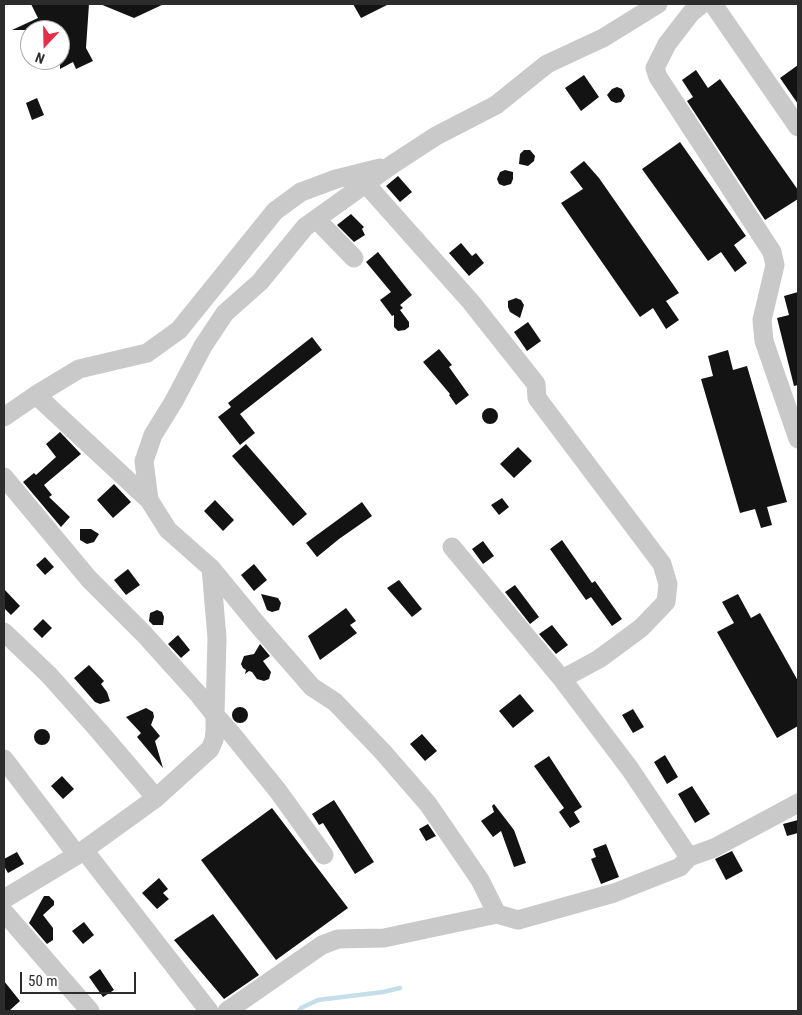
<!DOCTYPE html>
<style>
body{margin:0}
#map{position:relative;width:802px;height:1015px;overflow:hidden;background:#fff;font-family:"Roboto Condensed",sans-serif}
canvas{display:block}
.frame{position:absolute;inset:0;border:5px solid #2c2c2c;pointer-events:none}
.north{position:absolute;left:20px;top:20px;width:50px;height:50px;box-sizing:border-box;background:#fff;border:1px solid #ababab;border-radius:50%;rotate:201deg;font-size:14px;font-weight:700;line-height:20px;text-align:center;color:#2c2c2c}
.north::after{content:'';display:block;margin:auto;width:18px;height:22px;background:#e32f49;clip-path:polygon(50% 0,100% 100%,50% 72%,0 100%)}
.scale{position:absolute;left:20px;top:972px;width:116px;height:22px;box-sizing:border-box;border:2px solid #2c2c2c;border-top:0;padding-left:6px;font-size:15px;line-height:18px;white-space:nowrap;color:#2c2c2c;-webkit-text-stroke:4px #fff;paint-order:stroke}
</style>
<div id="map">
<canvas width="802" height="1015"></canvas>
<div class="frame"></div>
<div class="north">N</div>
<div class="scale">50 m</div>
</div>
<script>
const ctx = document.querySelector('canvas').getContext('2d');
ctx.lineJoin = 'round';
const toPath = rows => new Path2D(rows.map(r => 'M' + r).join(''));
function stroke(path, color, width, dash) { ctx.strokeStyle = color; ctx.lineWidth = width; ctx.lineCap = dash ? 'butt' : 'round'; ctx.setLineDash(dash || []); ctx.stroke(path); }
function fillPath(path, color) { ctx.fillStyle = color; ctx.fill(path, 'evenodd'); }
stroke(toPath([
 [299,1011,301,1008,318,1000,383,992,400,988]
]), '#c5dfea', 4.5);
fillPath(toPath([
 [31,4,89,4,86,48,93,61,76,69,73,62,60,69,60,30,12,30,38,18],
 [100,4,164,4,134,18],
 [353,4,389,4,361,18],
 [798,65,798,104,780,78],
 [696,70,708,88,720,79,798,190,798,199,765,220,687,101,693,97,682,80],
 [584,75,599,97,581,111,565,88],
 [617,87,622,89,625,96,621,102,616,103,611,101,607,95,612,89],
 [37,98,44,115,32,120,26,103],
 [680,142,746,236,734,245,747,263,735,272,721,252,708,261,642,169],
 [524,150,530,150,535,156,534,161,528,166,519,164,520,154],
 [584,161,599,178,679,293,666,301,679,320,666,329,653,308,640,317,561,203,583,189,570,172],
 [505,170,513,172,513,179,511,184,504,186,499,184,497,179,500,172],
 [398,176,412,192,400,202,386,186],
 [351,214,364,227,362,229,365,235,354,242,337,225],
 [461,243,472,256,476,253,484,263,469,276,449,253],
 [378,252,412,295,400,305,403,308,400,310,409,322,409,327,405,330,398,331,394,327,394,315,392,316,380,300,391,292,366,262],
 [798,292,798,385,794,386,777,318,789,315,784,296],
 [516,298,521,300,524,305,520,318,510,312,508,307,508,301],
 [528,322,541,341,527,351,514,332],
 [312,337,322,350,240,414,255,433,240,445,218,417,231,407,228,403],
 [439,349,452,365,449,367,469,395,456,405,449,395,450,394,423,362],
 [728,350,733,370,747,366,787,502,767,507,772,525,761,528,755,509,740,513,701,379,713,376,708,356],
 '482 416a8 8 0 1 1 16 0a8 8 0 1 1-16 0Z',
 [60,432,81,454,44,485,52,495,49,497,70,517,61,527,23,482,34,473,36,475,56,457,46,444],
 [246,444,307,514,293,526,232,456],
 [518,447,532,461,514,478,500,464],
 [114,484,131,502,113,518,97,500],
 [502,498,509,507,499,515,491,505],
 [215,500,234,520,223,531,204,511],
 [362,502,372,516,339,539,317,557,306,543],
 [80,529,91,529,99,534,94,542,87,544,80,540],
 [562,540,592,583,595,581,622,619,612,626,591,597,586,600,550,549],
 [483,541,494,556,483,564,472,549],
 [45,557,54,567,45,575,36,565],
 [254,564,267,580,254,591,241,575],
 [128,569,140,585,126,595,114,580],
 [399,580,422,609,412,617,387,588],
 [515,585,539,617,530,624,505,592],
 [4,589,20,606,11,615,4,608],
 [261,594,278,598,281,603,279,610,272,612,267,610],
 [738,594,751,618,760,613,798,681,798,726,777,738,717,632,734,623,722,602],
 [346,608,356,621,350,625,357,633,320,660,308,636],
 [157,610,162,612,164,617,163,625,153,625,149,621,150,613],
 [43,619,52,628,42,638,33,629],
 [552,625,568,645,556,654,539,634],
 [178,635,190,650,181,658,168,644],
 [260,644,270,656,263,661,271,672,269,679,264,681,257,679,252,672,249,671,245,674,246,670,243,668,241,664,244,656,254,654],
 [89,665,104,681,101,684,107,692,110,701,100,704,95,702,74,678],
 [520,694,534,711,513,728,499,711],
 '232 715a8 8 0 1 1 16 0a8 8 0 1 1-16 0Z',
 [146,708,153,712,154,717,151,725,160,736,155,741,163,768,137,737,141,733,126,717],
 [633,709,644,727,633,733,622,715],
 '34 737a8 8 0 1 1 16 0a8 8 0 1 1-16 0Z',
 [422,734,437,751,425,761,410,744],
 [665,755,678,777,667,784,654,762],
 [549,756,582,807,574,812,580,822,570,828,559,812,564,808,534,766],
 [62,776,74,789,63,799,51,786],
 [692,786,710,814,695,823,678,794],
 [334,800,374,862,355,874,323,823,319,825,312,814],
 [494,804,514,830,526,863,514,867,501,831,493,837,481,821,494,812,492,806],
 [272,808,348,908,276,960,201,860],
 [798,820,798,833,787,836,783,824],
 [428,824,436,836,426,841,419,829],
 [606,844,619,877,601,884,591,859,596,857,593,849],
 [732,851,743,871,726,880,715,859],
 [17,852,24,864,8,873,4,866,4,859],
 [159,878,168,889,163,893,169,899,157,909,142,893],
 [44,896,49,896,54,901,54,905,43,915,53,928,53,940,47,944,29,923],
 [213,914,259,975,224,999,174,940],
 [84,922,94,935,83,944,72,931],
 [100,969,114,990,103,997,89,977],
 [4,981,20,1001,9,1011,4,1011]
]), '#131313');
stroke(toPath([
 [702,4,691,13,667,44,655,68,658,77,772,252,775,265,762,320,764,341,798,439],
 [713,4,798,127],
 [365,183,471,302,536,384,537,398,662,564,668,584,666,602,641,628,599,659,562,679],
 [316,219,354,258],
 [36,395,149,500],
 [4,417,36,395,79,369,147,353,179,330,275,211,301,192,336,179,380,168],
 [4,477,89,579,144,634,199,695,215,715,215,731,214,740,210,749,156,798,77,855,4,899],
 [452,547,562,679,630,769,689,857],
 [211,568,217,638,215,715,231,733,278,791,324,855],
 [4,632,49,675,99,731,156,798],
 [4,759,77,855],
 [84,850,209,1011],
 [4,912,90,1011],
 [497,914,480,880,428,804,382,751,335,702,312,687,257,624,211,568,168,530,149,500,144,461,153,435,174,401,203,346,225,313,260,282,305,227,393,164,436,136,496,105,547,64,603,38,658,4],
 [227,1011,322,945,338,939,384,938,497,914,518,920,614,893,680,867,689,857,714,848,798,803]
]), '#c9c9c9', 19);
</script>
